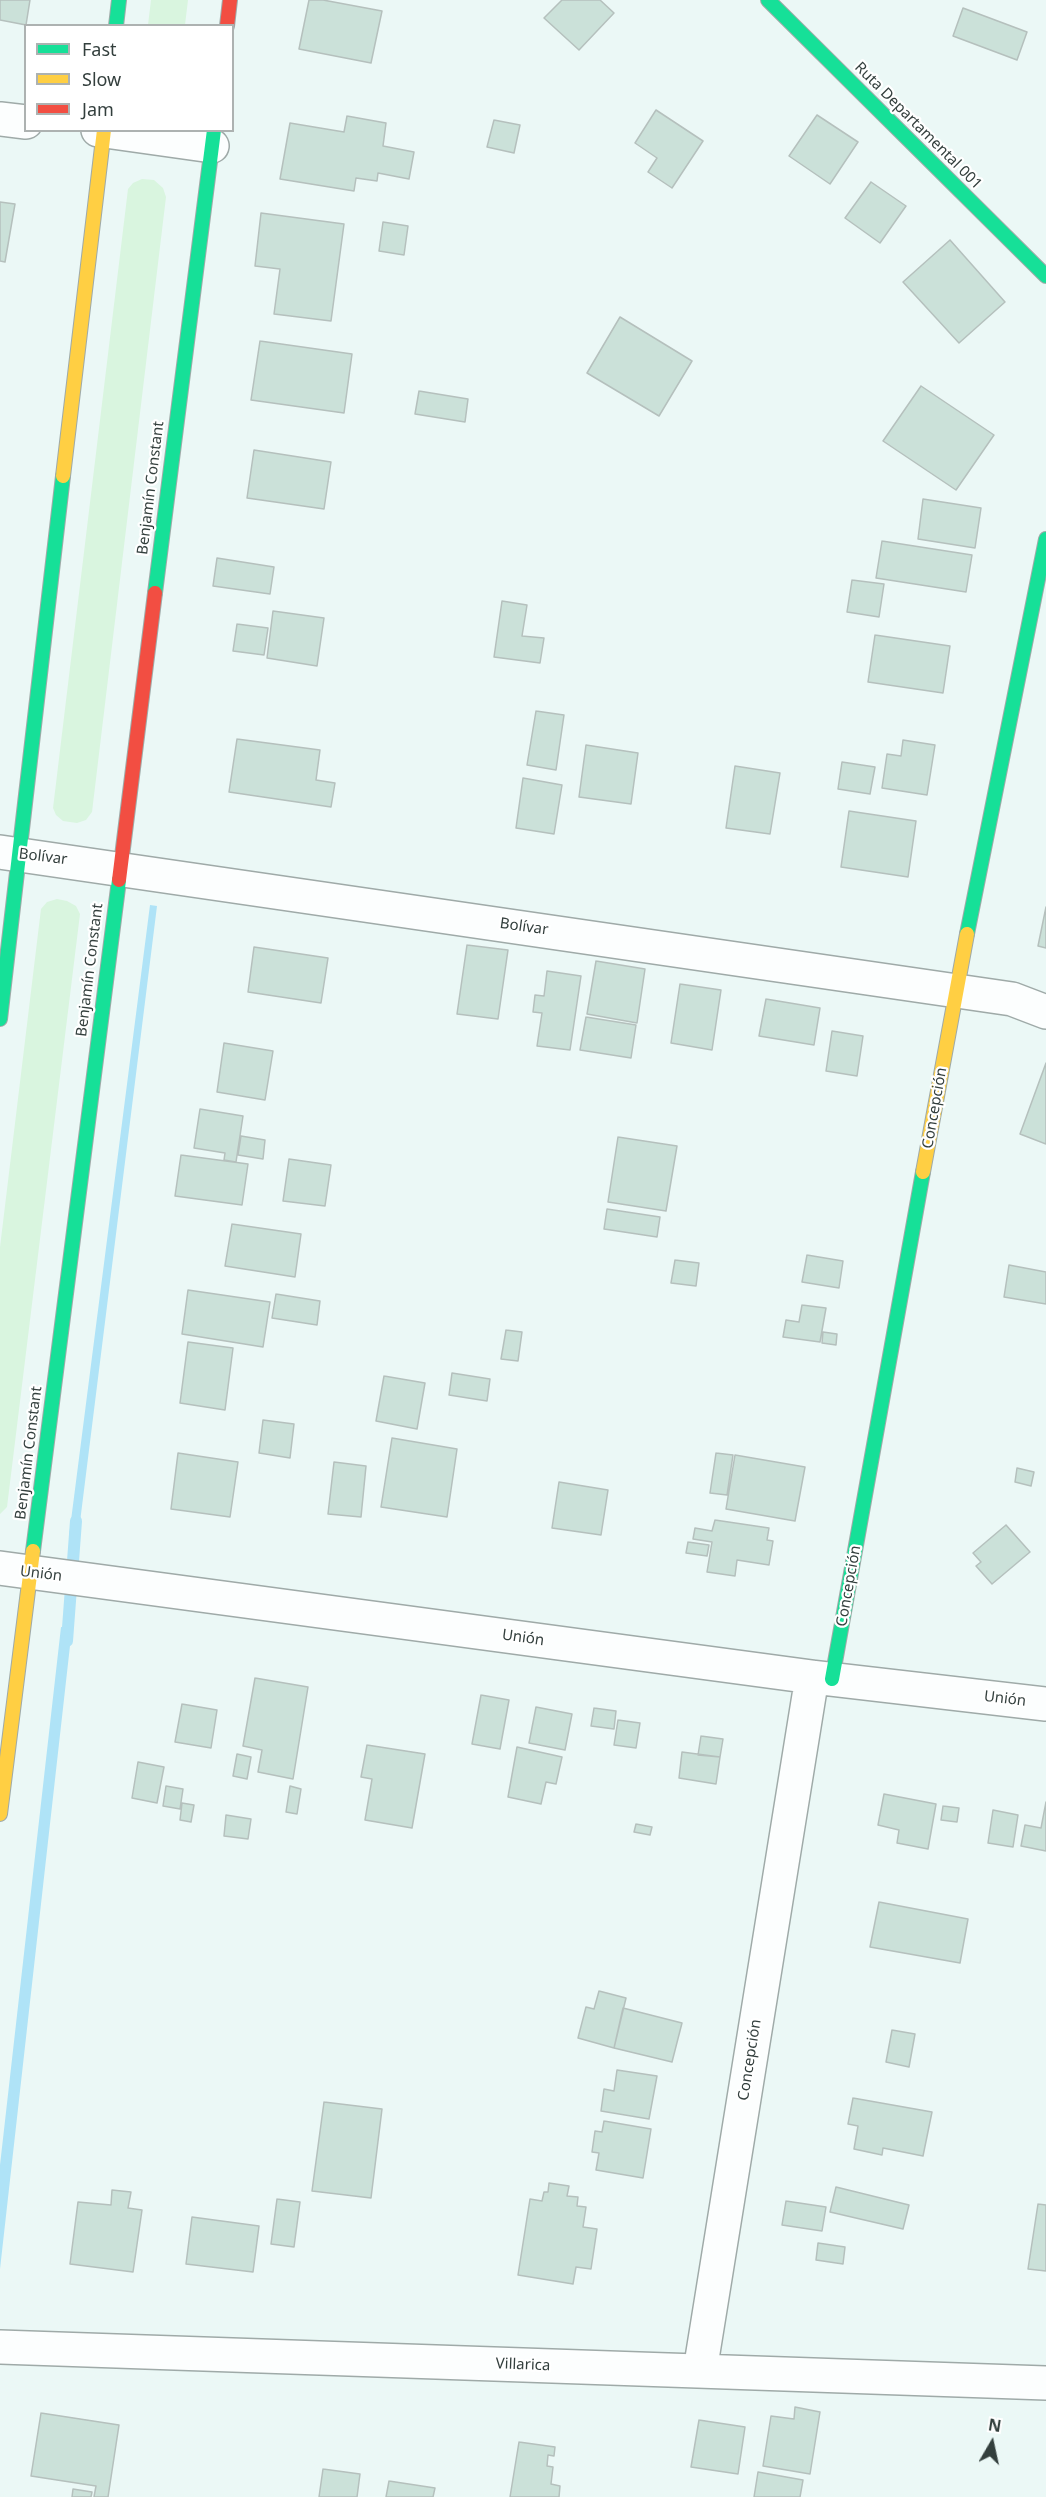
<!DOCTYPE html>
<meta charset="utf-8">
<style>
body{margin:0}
#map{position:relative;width:1046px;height:2497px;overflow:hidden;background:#ebf8f6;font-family:"Noto Sans",sans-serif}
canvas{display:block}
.legend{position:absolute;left:24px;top:24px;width:210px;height:108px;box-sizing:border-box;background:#fff;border:2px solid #adb2b1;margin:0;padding:8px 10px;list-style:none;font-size:18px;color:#333f3d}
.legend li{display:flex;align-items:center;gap:12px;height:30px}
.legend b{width:30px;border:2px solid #adb2b1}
.north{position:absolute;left:962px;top:2413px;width:60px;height:60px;-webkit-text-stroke:4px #fff;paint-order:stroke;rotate:9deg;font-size:16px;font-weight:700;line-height:24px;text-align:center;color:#333f3d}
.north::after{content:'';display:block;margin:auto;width:21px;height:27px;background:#333f3d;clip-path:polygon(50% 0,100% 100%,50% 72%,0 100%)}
</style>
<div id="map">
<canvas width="1046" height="2497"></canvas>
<ul class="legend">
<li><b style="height:8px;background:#16e098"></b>Fast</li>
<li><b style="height:8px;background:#ffcf43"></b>Slow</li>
<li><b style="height:8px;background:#f24e42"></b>Jam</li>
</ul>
<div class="north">N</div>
</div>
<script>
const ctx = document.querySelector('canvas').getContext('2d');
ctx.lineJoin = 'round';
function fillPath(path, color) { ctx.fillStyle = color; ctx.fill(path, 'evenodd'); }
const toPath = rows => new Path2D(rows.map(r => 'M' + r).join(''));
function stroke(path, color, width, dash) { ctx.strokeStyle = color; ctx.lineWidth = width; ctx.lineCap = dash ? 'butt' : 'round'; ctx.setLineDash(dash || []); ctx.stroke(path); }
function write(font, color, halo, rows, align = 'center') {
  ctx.font = font + ' "Noto Sans",sans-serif'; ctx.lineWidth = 4.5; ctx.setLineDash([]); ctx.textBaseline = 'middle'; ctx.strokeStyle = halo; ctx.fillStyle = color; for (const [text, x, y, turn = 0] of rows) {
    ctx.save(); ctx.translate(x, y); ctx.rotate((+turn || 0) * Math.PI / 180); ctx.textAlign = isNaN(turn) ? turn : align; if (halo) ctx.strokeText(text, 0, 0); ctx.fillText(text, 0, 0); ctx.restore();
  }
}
fillPath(toPath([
 [151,0,188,0,185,25,148,25],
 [142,179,154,180,163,188,166,197,92,812,86,820,77,823,63,821,56,815,53,808,128,189,133,183],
 [57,899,67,901,76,906,80,914,7,1507,0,1514,0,1247,41,909,47,902]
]), '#d9f5df');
fillPath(toPath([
 [150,905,157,906,78,1538,69,1536],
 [61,1627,72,1628,0,2269,0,2165]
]), '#afe3f7');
stroke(toPath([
 [67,1641,76,1521]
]), '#afe3f7', 12);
const building = toPath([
 [0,0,30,0,26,25,0,20,0,0],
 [309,0,323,0,382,11,371,63,299,49,309,0],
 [562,0,600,0,614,13,579,50,544,18,562,0],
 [963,8,1027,32,1017,60,953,36,963,8],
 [656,110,703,141,672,188,648,172,657,158,635,143,656,110],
 [817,115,858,142,830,184,789,156,817,115],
 [347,116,386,123,383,146,414,152,409,179,378,173,377,181,356,178,354,191,280,179,290,123,344,132,347,116],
 [494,120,520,125,514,153,487,147,494,120],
 [871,182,906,206,880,243,845,218,871,182],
 [0,202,15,204,5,262,0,261,0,202],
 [261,213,344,224,331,321,274,314,280,269,255,266,261,213],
 [383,222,408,226,404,255,379,251,383,222],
 [950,240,1005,302,959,343,903,282,950,240],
 [620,317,692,361,659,416,587,373,620,317],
 [260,341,352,354,344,413,251,400,260,341],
 [921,386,994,435,956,490,883,441,921,386],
 [419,391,468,399,465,422,415,414,419,391],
 [254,450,331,462,324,509,247,498,254,450],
 [923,499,981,508,975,548,918,539,923,499],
 [882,541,972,555,966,592,876,578,882,541],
 [217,558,274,567,270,594,213,586,217,558],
 [852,580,884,584,879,617,847,612,852,580],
 [502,601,527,605,522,636,544,638,540,663,494,657,502,601],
 [273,611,324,618,317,666,267,658,273,611],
 [237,624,268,628,264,655,233,651,237,624],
 [875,635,950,646,943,693,868,682,875,635],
 [536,711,564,715,556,770,527,765,536,711],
 [237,739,320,750,316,780,335,783,331,807,229,792,237,739],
 [903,740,935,745,927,795,882,788,887,754,901,756,903,740],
 [586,745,638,753,631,804,579,797,586,745],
 [842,762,875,767,870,794,838,789,842,762],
 [735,766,780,773,770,834,726,828,735,766],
 [523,778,562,785,554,834,516,828,523,778],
 [849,811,916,821,908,877,841,867,849,811],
 [1046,907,1046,948,1038,946,1046,907],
 [467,945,508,950,498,1019,457,1014,467,945],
 [254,947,328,958,321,1003,248,992,254,947],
 [596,961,645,969,637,1023,587,1014,596,961],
 [547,971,581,976,570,1050,537,1046,542,1013,533,1012,535,995,544,996,547,971],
 [680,984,721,990,712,1050,671,1043,680,984],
 [766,999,820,1008,814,1045,759,1036,766,999],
 [586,1017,636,1025,631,1058,580,1050,586,1017],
 [832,1031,863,1036,857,1076,826,1071,832,1031],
 [224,1043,273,1051,265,1100,217,1092,224,1043],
 [1046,1063,1046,1144,1020,1134,1046,1063],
 [200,1109,243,1116,236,1162,224,1160,225,1153,194,1148,200,1109],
 [241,1136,265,1140,263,1159,238,1155,241,1136],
 [618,1137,677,1146,666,1211,608,1202,618,1137],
 [181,1155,248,1164,242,1205,175,1196,181,1155],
 [289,1159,331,1165,325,1206,283,1201,289,1159],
 [607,1209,660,1217,657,1237,604,1229,607,1209],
 [232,1224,301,1234,295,1277,225,1266,232,1224],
 [807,1255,843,1261,839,1288,802,1282,807,1255],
 [675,1260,699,1263,696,1286,671,1283,675,1260],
 [1009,1265,1046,1272,1046,1304,1004,1297,1009,1265],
 [188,1290,270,1302,263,1347,182,1334,188,1290],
 [276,1294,320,1301,317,1325,272,1318,276,1294],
 [802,1305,826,1308,820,1342,783,1337,786,1320,799,1322,802,1305],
 [506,1330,522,1332,518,1361,501,1359,506,1330],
 [823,1332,837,1334,836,1345,822,1343,823,1332],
 [188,1342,233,1348,225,1410,180,1403,188,1342],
 [452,1373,490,1379,487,1401,449,1395,452,1373],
 [384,1376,425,1383,417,1429,376,1421,384,1376],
 [263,1420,294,1424,290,1458,259,1453,263,1420],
 [392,1438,457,1449,447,1517,381,1507,392,1438],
 [178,1453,238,1462,230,1517,171,1509,178,1453],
 [716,1453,733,1455,727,1495,710,1493,716,1453],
 [735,1455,805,1467,795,1521,726,1509,735,1455],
 [334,1462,366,1466,361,1517,328,1514,334,1462],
 [1017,1468,1034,1472,1031,1486,1015,1482,1017,1468],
 [559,1482,608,1490,601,1535,552,1528,559,1482],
 [715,1520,769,1528,767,1540,773,1541,769,1565,737,1560,735,1576,707,1572,712,1542,693,1539,695,1528,712,1531,715,1520],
 [1006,1525,1030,1552,992,1584,976,1566,981,1562,973,1553,1006,1525],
 [688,1542,709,1545,707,1556,686,1553,688,1542],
 [255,1678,308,1687,293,1779,258,1772,262,1750,243,1746,255,1678],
 [481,1695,509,1700,500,1749,472,1744,481,1695],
 [182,1704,217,1710,211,1748,175,1742,182,1704],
 [536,1707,572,1714,565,1750,529,1743,536,1707],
 [594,1708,616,1711,614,1729,591,1726,594,1708],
 [618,1720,640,1723,636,1748,614,1745,618,1720],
 [701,1736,723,1739,720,1757,698,1755,701,1736],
 [367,1745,425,1754,412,1828,365,1820,372,1779,361,1777,367,1745],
 [517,1747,562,1757,556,1784,546,1782,541,1804,508,1797,517,1747],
 [682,1752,720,1757,716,1784,679,1778,682,1752],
 [237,1754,251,1757,247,1779,233,1776,237,1754],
 [138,1762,164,1767,157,1803,132,1798,138,1762],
 [166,1786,183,1789,180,1809,163,1806,166,1786],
 [290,1786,301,1789,297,1814,286,1812,290,1786],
 [884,1794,936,1804,928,1849,897,1843,899,1830,878,1825,884,1794],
 [1046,1802,1046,1851,1021,1846,1025,1825,1041,1828,1046,1802],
 [182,1803,194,1805,191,1822,180,1820,182,1803],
 [943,1806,959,1808,957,1822,941,1820,943,1806],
 [993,1810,1018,1815,1013,1847,988,1843,993,1810],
 [226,1815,251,1819,248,1839,224,1836,226,1815],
 [636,1824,652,1827,650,1835,634,1832,636,1824],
 [879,1902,968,1919,960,1963,870,1947,879,1902],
 [599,1991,626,1998,614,2048,578,2038,586,2007,594,2009,599,1991],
 [623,2008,682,2023,672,2062,614,2048,623,2008],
 [892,2030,915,2034,909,2067,886,2062,892,2030],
 [617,2070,657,2076,649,2119,601,2111,604,2089,614,2091,617,2070],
 [853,2098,932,2112,923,2156,883,2148,882,2155,854,2149,858,2126,848,2124,853,2098],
 [324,2102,382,2109,371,2198,312,2191,324,2102],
 [604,2121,651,2129,643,2178,596,2170,599,2153,592,2152,595,2131,602,2132,604,2121],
 [549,2183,569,2186,567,2196,578,2197,577,2206,586,2207,583,2227,597,2229,591,2269,576,2267,573,2284,518,2275,530,2199,542,2201,544,2192,548,2192,549,2183],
 [836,2187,909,2205,903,2229,830,2212,836,2187],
 [112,2190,131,2192,128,2208,142,2210,133,2272,70,2264,78,2202,111,2205,112,2190],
 [277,2199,300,2202,294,2247,271,2244,277,2199],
 [786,2201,826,2207,822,2231,782,2225,786,2201],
 [1038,2204,1046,2205,1046,2271,1028,2269,1038,2204],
 [192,2217,259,2226,253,2272,186,2264,192,2217],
 [818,2243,845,2247,843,2264,816,2260,818,2243],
 [795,2407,820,2412,810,2474,763,2466,771,2416,794,2419,795,2407],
 [41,2413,119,2425,108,2497,94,2497,96,2486,31,2476,41,2413],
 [699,2420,745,2427,738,2474,691,2467,699,2420],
 [519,2442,555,2447,554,2456,548,2455,547,2466,553,2467,551,2484,560,2486,559,2497,510,2497,519,2442],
 [323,2469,360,2474,357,2497,319,2497,323,2469],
 [758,2472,803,2480,800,2497,754,2497,758,2472],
 [389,2481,435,2488,433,2497,386,2497,389,2481],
 [73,2489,92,2492,91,2497,72,2497,73,2489]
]);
fillPath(building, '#cbe1d9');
stroke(building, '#b5c0bd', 1.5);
const street = toPath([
 [0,119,26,122],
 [98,130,212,146],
 [0,852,1012,999,1046,1012],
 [0,1568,812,1677,1046,1704],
 [0,2347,1046,2383],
 [700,2371,812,1677]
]);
const fast = toPath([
 [768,0,1046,276],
 [116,26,119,0],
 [155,593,214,130],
 [967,934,1046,539],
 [0,1019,63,476],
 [33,1551,119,880],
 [832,1679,923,1172]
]);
const slow = toPath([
 [63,476,104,130],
 [923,1172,967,934],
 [0,1814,33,1551]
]);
const jam = toPath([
 [227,26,230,0],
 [119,880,155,593]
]);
stroke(street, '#9faaa8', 36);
stroke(fast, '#9faaa8', 16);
stroke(slow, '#9faaa8', 16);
stroke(jam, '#9faaa8', 16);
stroke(street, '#fcfefe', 33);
stroke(fast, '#16e098', 14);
stroke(slow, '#ffcf43', 14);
stroke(jam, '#f24e42', 14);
write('15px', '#333f3d', '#fff', [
 ["Ruta Departamental 001",918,126,45],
 ["Benjamín Constant",151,488,-83],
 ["Bolívar",43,857,7],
 ["Bolívar",524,927,8],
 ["Benjamín Constant",90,970,-83],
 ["Concepción",935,1108,-80],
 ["Benjamín Constant",29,1453,-83],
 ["Unión",41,1574,7],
 ["Concepción",849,1586,-80],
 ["Unión",523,1638,8],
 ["Unión",1005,1699,7],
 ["Concepción",750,2060,-81],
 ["Villarica",523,2365,2]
]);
</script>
